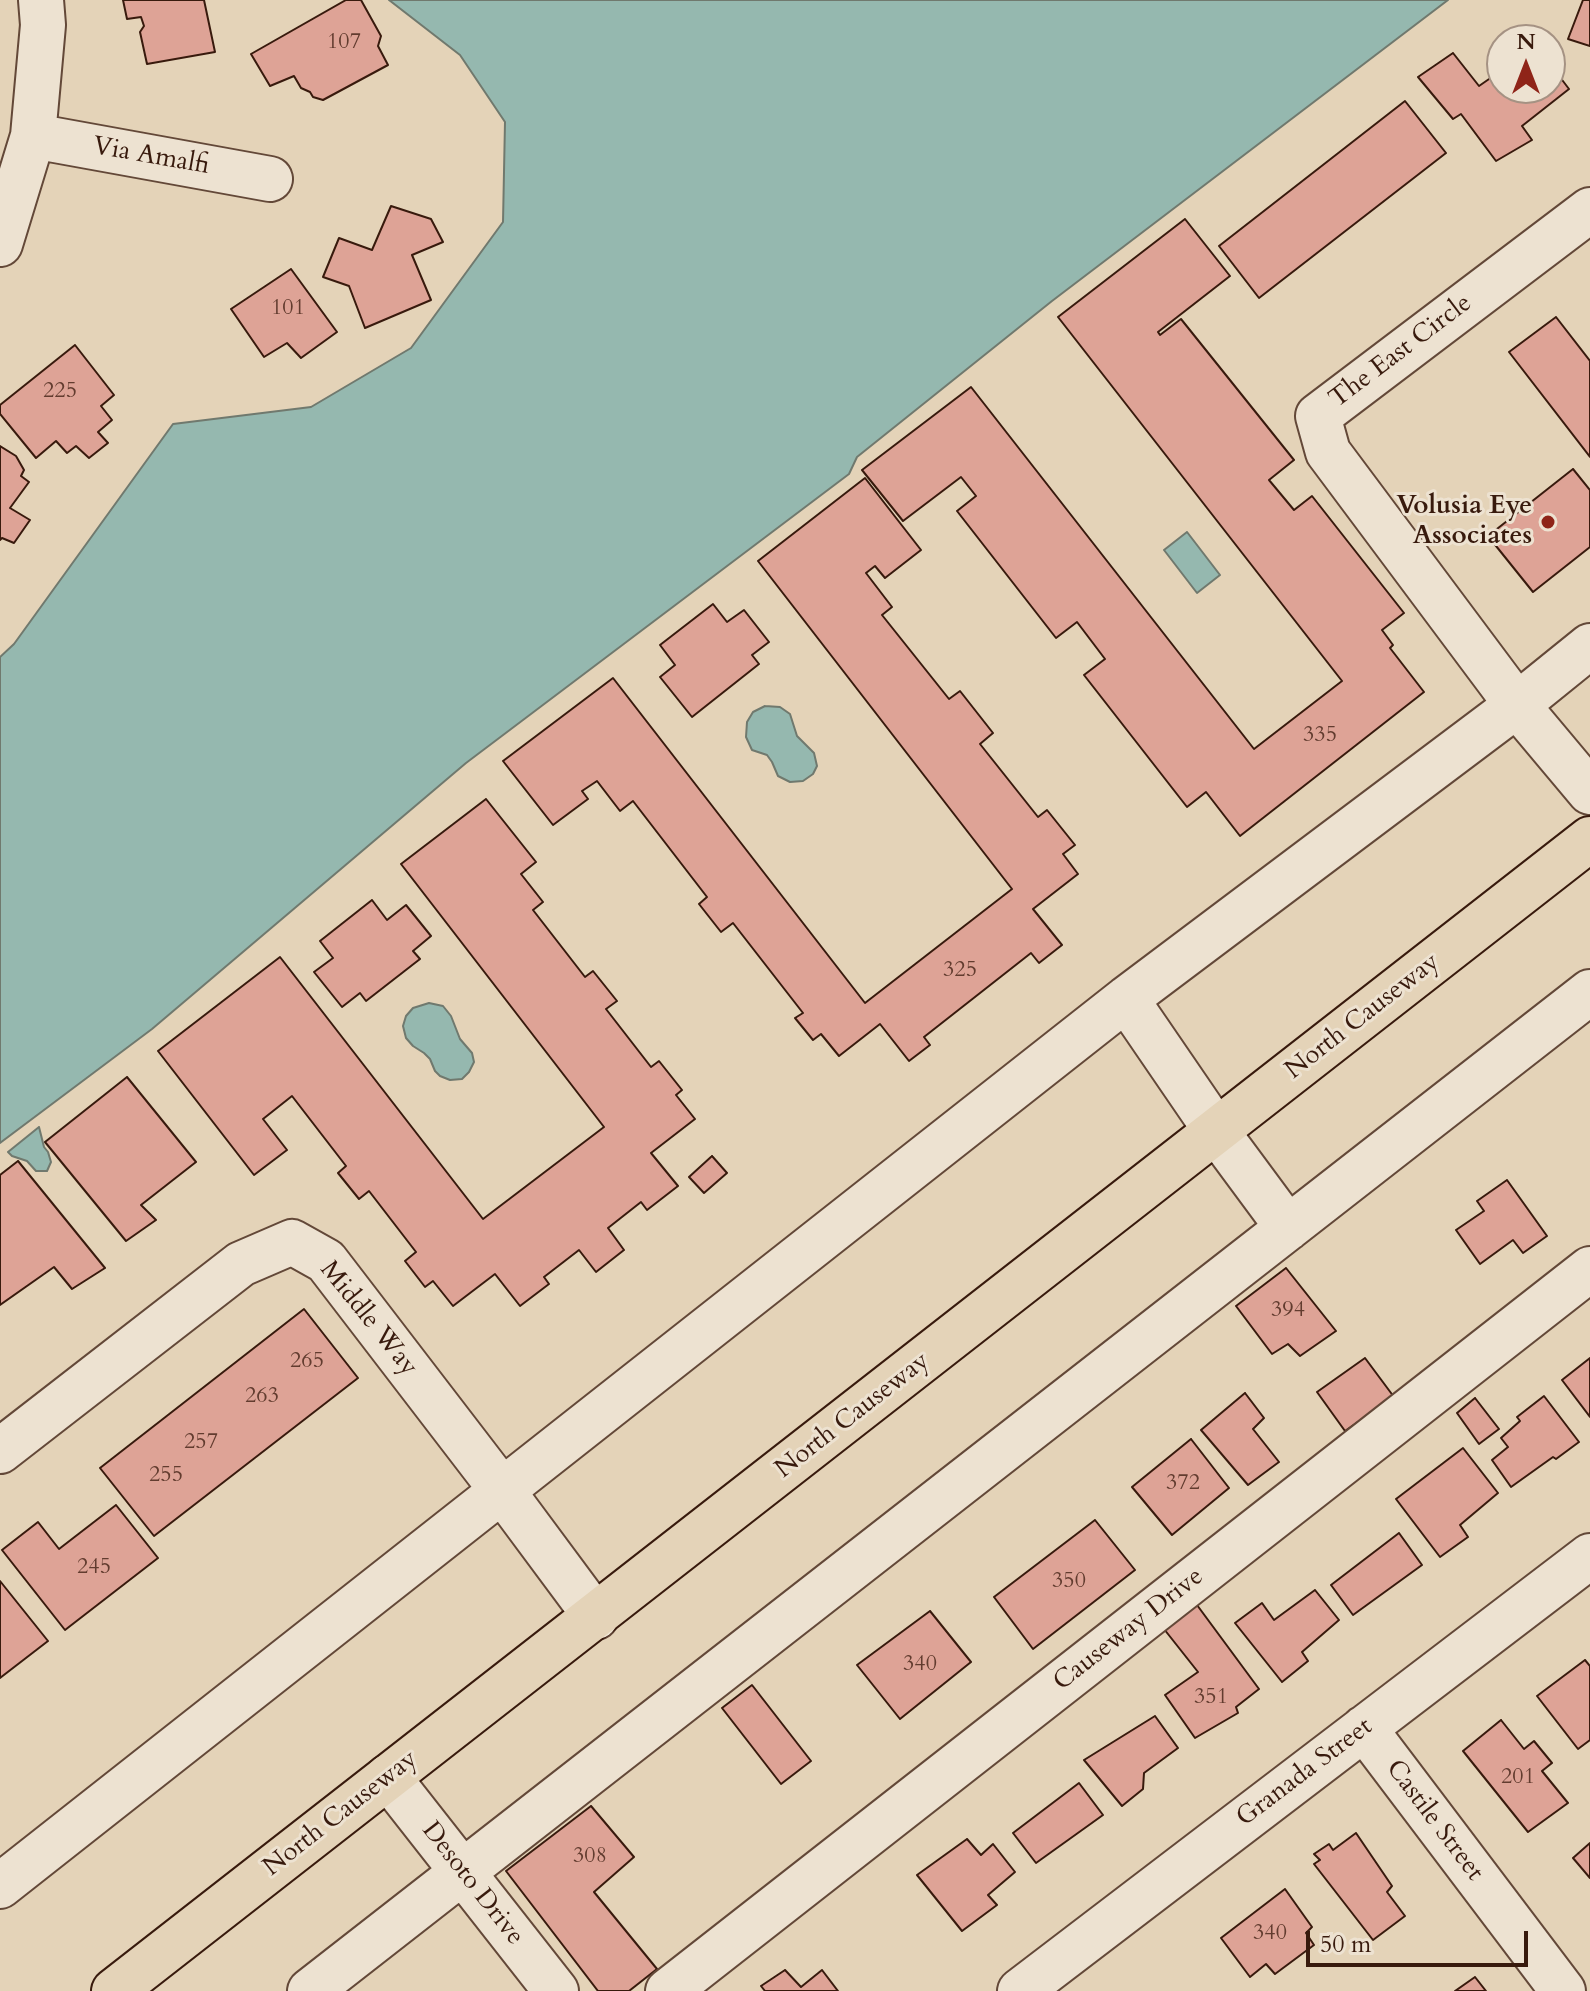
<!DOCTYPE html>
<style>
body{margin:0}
#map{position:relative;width:1590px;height:1991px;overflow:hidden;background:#e4d3b8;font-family:Cardo,serif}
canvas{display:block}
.north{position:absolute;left:1486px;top:24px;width:80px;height:80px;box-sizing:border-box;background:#ede2d1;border:2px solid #a59283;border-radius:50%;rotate:0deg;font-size:22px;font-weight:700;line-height:32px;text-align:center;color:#381a0d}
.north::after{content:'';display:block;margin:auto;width:28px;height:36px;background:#8f2418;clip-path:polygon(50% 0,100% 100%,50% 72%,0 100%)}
.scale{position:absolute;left:1306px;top:1931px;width:222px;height:36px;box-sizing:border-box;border:4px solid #381a0d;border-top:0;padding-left:10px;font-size:24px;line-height:28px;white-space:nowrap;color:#381a0d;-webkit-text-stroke:6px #ede2d1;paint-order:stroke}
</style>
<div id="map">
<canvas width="1590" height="1991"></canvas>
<div class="north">N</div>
<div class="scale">50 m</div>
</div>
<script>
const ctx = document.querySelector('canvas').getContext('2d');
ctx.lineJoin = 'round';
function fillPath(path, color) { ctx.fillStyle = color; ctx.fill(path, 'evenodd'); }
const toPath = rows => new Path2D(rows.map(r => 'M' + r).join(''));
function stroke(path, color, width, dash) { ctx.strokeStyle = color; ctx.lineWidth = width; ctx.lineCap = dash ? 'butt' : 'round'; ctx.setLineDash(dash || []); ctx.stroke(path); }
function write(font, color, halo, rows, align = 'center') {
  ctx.font = font + ' Cardo,serif'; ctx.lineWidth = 6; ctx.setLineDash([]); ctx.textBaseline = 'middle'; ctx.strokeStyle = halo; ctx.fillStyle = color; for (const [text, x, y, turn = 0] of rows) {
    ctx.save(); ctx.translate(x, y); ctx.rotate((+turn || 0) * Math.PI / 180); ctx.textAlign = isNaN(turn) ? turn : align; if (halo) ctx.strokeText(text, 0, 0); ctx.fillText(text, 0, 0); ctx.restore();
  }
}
const water = toPath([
 [389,0,1448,0,1052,301,857,457,849,474,466,763,152,1029,0,1143,0,657,14,644,173,424,311,407,411,348,503,222,505,122,460,55,389,0],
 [1187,532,1220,575,1197,593,1164,550,1187,532],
 [765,706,780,707,790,714,797,736,814,753,817,766,813,774,803,781,790,782,778,776,772,762,767,755,752,750,746,737,747,722,753,712,765,706],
 [429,1003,443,1006,451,1016,460,1039,472,1053,474,1062,469,1072,462,1079,450,1080,440,1076,435,1071,430,1059,424,1053,413,1046,406,1038,403,1026,406,1016,413,1008,429,1003],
 [39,1127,44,1147,48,1152,51,1162,47,1171,36,1171,27,1161,12,1156,8,1152,39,1127]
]);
fillPath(water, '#95b8af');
stroke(water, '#70796e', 2);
const building = toPath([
 [123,0,204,0,215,52,147,64,140,32,144,26,141,17,127,19,123,0],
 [346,0,361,0,381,36,378,46,388,65,323,100,313,97,310,92,301,88,294,76,270,86,251,54,346,0],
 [1583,0,1590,0,1590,46,1568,39,1583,0],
 [1453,53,1479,86,1502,70,1502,88,1550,88,1550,64,1569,89,1522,126,1532,140,1496,161,1461,114,1453,119,1418,77,1453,53],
 [1405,101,1446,153,1259,298,1219,246,1405,101],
 [391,206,431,219,443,242,412,255,431,300,365,328,349,286,323,277,339,238,372,250,391,206],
 [1185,219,1230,276,1158,332,1160,335,1181,319,1294,460,1269,480,1294,510,1312,496,1404,613,1382,630,1393,645,1390,648,1424,692,1240,836,1206,792,1187,807,1084,675,1105,659,1077,622,1056,638,957,511,976,496,961,477,903,521,862,470,971,387,1254,749,1342,681,1058,317,1185,219],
 [291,269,337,332,301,358,287,343,264,357,231,309,291,269],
 [1556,317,1590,361,1590,457,1509,352,1556,317],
 [75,345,114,395,101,406,112,420,98,432,108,443,89,458,76,446,67,453,56,441,36,458,0,414,0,405,75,345],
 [0,446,16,456,24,470,21,476,29,482,10,508,30,520,14,543,2,538,0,540,0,446],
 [1573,469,1590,490,1590,547,1533,592,1488,536,1573,469],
 [865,478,921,550,885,578,875,566,866,573,892,607,882,615,949,699,960,691,993,733,980,744,1038,817,1047,810,1075,845,1063,854,1078,874,1033,909,1062,945,1039,963,1031,953,924,1037,930,1045,909,1061,880,1024,839,1056,821,1034,813,1040,795,1018,803,1013,733,923,721,932,699,904,707,897,633,801,620,811,597,781,582,791,588,799,553,825,503,761,613,678,865,1003,1012,889,758,561,865,478],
 [713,604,727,622,744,610,769,642,752,655,759,664,692,717,660,677,675,665,660,645,713,604],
 [486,799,536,862,521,874,543,902,533,910,585,977,593,971,617,1001,606,1009,651,1067,659,1061,682,1090,676,1095,695,1119,651,1153,678,1186,647,1210,641,1202,608,1228,624,1250,596,1272,579,1250,544,1277,549,1284,520,1306,495,1274,453,1306,433,1281,425,1287,405,1261,416,1252,369,1191,359,1199,338,1173,346,1166,292,1096,263,1119,287,1150,254,1175,158,1051,280,957,483,1219,604,1127,401,864,486,799],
 [372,900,387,920,406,905,431,936,413,951,420,959,366,1001,360,993,342,1007,314,972,333,958,320,941,372,900],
 [127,1077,196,1162,141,1205,156,1220,126,1241,45,1142,127,1077],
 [712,1156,727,1173,704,1193,689,1177,712,1156],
 [18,1161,105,1268,72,1289,54,1267,0,1305,0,1175,18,1161],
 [1507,1180,1547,1236,1523,1253,1513,1240,1480,1264,1456,1230,1484,1211,1477,1201,1507,1180],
 [1286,1268,1336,1331,1300,1356,1288,1344,1272,1354,1236,1306,1286,1268],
 [304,1309,358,1378,154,1536,100,1468,304,1309],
 [1365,1358,1394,1397,1345,1431,1317,1392,1365,1358],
 [1590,1358,1590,1417,1562,1380,1590,1358],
 [1245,1393,1264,1418,1253,1429,1279,1462,1248,1485,1201,1430,1245,1393],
 [1544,1396,1579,1442,1556,1459,1553,1457,1511,1487,1492,1460,1508,1447,1501,1438,1520,1421,1517,1417,1544,1396],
 [1475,1398,1499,1429,1479,1444,1457,1413,1475,1398],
 [1191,1439,1229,1488,1172,1535,1132,1487,1191,1439],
 [1463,1448,1498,1493,1460,1525,1468,1537,1440,1557,1396,1499,1463,1448],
 [116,1505,158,1558,65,1630,2,1550,38,1522,59,1549,116,1505],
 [1095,1520,1135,1570,1033,1649,994,1597,1095,1520],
 [1399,1533,1422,1565,1353,1615,1331,1585,1399,1533],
 [0,1581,48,1641,0,1678,0,1581],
 [1315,1590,1339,1620,1302,1652,1308,1661,1282,1682,1235,1623,1262,1603,1274,1620,1315,1590],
 [1197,1605,1259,1689,1236,1707,1238,1713,1195,1738,1165,1695,1198,1672,1164,1629,1197,1605],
 [930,1611,971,1662,900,1719,857,1665,930,1611],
 [1585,1660,1590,1666,1590,1740,1578,1749,1537,1696,1585,1660],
 [752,1685,811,1761,781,1784,722,1708,752,1685],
 [1155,1716,1178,1748,1144,1773,1143,1789,1122,1806,1084,1760,1155,1716],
 [1501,1720,1524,1749,1534,1741,1552,1763,1542,1771,1568,1803,1528,1832,1463,1751,1501,1720],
 [1079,1783,1103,1815,1036,1863,1013,1833,1079,1783],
 [591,1806,634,1857,594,1892,657,1969,629,1991,598,1991,506,1871,591,1806],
 [1356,1833,1392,1886,1387,1892,1405,1916,1373,1940,1314,1864,1320,1860,1314,1854,1329,1844,1333,1850,1356,1833],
 [967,1839,981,1855,993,1844,1015,1872,988,1895,997,1905,962,1931,917,1875,967,1839],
 [1590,1843,1590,1878,1573,1858,1590,1843],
 [1285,1889,1312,1927,1306,1933,1314,1945,1275,1974,1266,1964,1250,1977,1221,1938,1285,1889],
 [785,1970,801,1987,822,1970,838,1991,765,1991,761,1986,785,1970],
 [1475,1977,1486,1991,1455,1991,1475,1977]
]);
fillPath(building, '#dea396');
stroke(building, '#381a0d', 2);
const minor = toPath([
 [33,136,270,179],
 [1590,210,1318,416,1328,452,1517,705,1590,792],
 [0,244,33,136,43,25,41,0],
 [1126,999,1217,1132,1288,1228],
 [0,1451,241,1264,292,1242,326,1261,501,1489,596,1617],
 [1364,1728,1563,1991],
 [388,1777,556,1991],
 [0,1886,1126,999,1517,705,1590,646],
 [310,1991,1590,992],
 [668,1991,1590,1269],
 [1020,1991,1590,1556]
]);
const major = toPath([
 [114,1991,1590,839]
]);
stroke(minor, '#634838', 48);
stroke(major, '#381a0d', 48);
stroke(minor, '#ede2d1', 44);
stroke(major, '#e4d3b8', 44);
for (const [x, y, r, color] of [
 [1548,522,8,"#8f2418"]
]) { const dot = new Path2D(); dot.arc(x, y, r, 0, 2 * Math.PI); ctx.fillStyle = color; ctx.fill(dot); stroke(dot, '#ede2d1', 3); }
write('22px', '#623c2f', null, [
 ["107",344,43],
 ["101",288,309],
 ["225",60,392],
 ["335",1320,736],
 ["325",960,971],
 ["394",1288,1311],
 ["265",307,1362],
 ["263",262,1397],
 ["257",201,1443],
 ["255",166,1476],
 ["372",1183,1484],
 ["245",94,1568],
 ["350",1069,1582],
 ["340",920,1665],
 ["351",1211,1698],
 ["201",1518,1778],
 ["308",590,1857],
 ["340",1270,1934]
]);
write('26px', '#381a0d', '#ede2d1', [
 ["Via Amalfi",151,157,10],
 ["The East Circle",1401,352,-37],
 ["North Causeway",1363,1017,-38],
 ["Middle Way",368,1319,51],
 ["North Causeway",853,1416,-38],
 ["Causeway Drive",1129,1630,-38],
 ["Granada Street",1305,1773,-37],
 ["North Causeway",341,1814,-38],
 ["Castile Street",1434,1821,53],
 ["Desoto Drive",472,1884,52]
]);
write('bold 26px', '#381a0d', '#ede2d1', [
 ["Volusia Eye",1532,507],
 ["Associates",1532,537]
], 'right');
</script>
